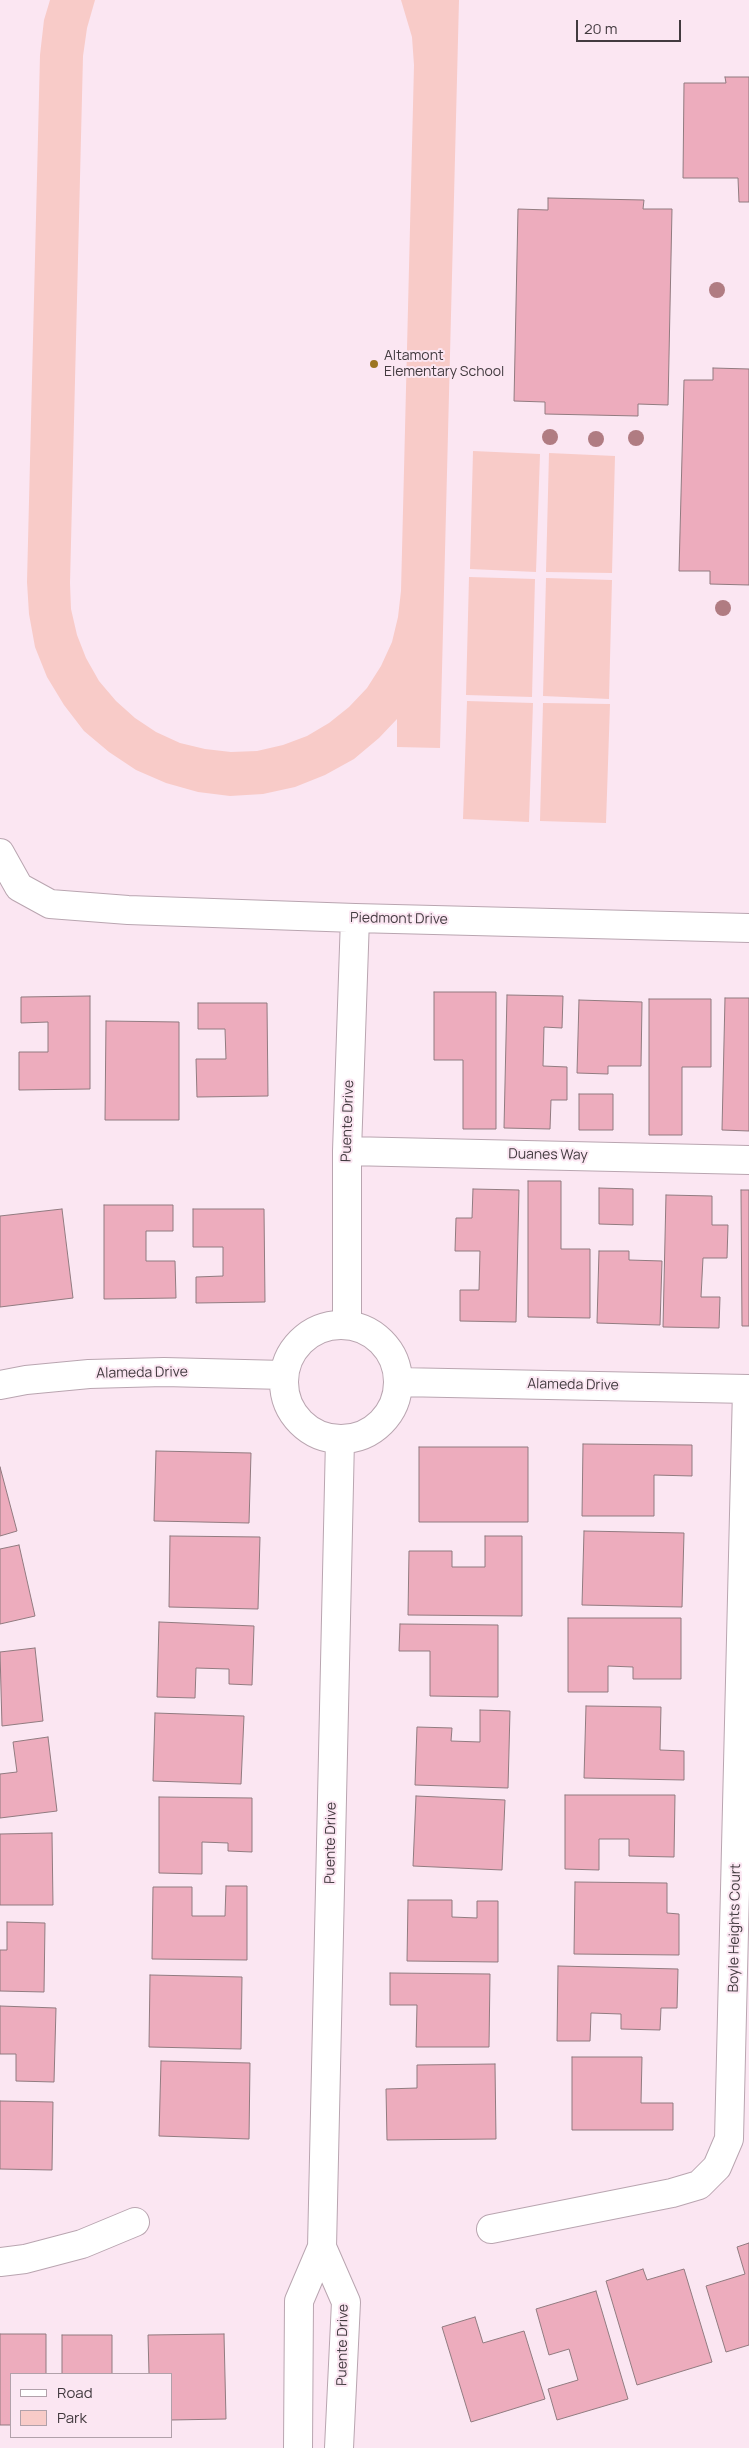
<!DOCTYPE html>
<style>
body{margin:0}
#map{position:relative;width:749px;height:2448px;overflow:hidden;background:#fbe6f2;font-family:Manrope,sans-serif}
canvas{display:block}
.legend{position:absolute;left:10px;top:2373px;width:162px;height:65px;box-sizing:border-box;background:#fbe6f2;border:1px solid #b1a1aa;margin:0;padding:6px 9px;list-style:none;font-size:15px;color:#423a3f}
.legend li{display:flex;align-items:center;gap:10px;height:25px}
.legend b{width:25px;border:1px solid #b1a1aa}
.scale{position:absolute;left:576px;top:20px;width:105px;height:22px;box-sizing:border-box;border:2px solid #423a3f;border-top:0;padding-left:6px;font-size:15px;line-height:18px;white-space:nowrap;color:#423a3f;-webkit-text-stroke:4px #fbe6f2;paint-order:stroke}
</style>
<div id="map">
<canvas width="749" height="2448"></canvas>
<ul class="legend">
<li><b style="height:6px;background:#fff"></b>Road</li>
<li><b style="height:14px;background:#f8cbc8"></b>Park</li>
</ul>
<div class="scale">20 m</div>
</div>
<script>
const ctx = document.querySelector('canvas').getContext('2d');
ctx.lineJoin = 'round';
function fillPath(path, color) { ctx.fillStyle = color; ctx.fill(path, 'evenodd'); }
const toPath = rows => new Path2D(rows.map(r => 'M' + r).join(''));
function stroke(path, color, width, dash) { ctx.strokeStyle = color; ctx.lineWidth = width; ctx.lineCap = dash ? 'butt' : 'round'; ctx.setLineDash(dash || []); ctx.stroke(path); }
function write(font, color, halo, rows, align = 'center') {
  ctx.font = font + ' Manrope,sans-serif'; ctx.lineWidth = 4; ctx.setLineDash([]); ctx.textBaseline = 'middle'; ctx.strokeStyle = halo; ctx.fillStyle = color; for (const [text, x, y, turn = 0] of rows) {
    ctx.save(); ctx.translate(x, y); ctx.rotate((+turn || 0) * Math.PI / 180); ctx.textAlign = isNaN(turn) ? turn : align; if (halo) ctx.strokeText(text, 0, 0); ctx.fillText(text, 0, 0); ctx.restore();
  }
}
fillPath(toPath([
 [50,0,95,0,87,28,83,56,70,583,71,609,77,635,86,658,99,681,116,701,135,718,156,732,180,743,205,749,231,752,257,751,283,745,307,736,329,723,349,707,367,688,381,666,392,642,398,617,401,591,414,65,412,37,401,0,459,0,440,748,397,747,397,719,379,738,354,759,325,775,295,787,263,794,230,796,198,792,166,783,136,770,109,752,84,731,64,705,47,677,35,647,29,614,27,582,40,55,44,20],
 [473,451,540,454,536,572,470,569],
 [549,453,615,456,612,573,546,572],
 [469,577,535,579,532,697,466,695],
 [546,578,612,580,609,699,543,696],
 [467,701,533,703,529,822,463,819],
 [543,703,610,704,606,823,540,821]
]), '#f8cbc8');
const building = toPath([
 [725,77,749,77,749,202,739,202,738,178,683,178,684,83,726,83,725,77],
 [548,198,644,200,643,209,672,209,668,405,638,404,638,416,545,414,545,402,514,401,518,209,548,210,548,198],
 [713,368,749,369,749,585,710,584,710,571,679,571,684,380,713,380,713,368],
 [434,992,496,992,496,1129,463,1129,463,1060,434,1060,434,992],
 [507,995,563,996,562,1028,544,1027,543,1066,567,1067,567,1100,551,1100,550,1129,504,1128,507,995],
 [90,996,90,1089,19,1090,19,1052,48,1052,48,1022,21,1023,21,997,90,996],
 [725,998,749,998,749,1131,722,1130,725,998],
 [649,999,711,999,711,1067,682,1067,682,1135,649,1135,649,999],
 [579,1000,642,1002,641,1066,608,1066,608,1074,577,1073,579,1000],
 [198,1003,267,1003,268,1096,197,1097,196,1059,226,1059,225,1029,198,1029,198,1003],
 [106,1021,179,1022,179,1120,105,1120,106,1021],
 [579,1094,613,1094,613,1130,579,1130,579,1094],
 [528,1181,561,1181,561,1249,590,1249,590,1318,528,1317,528,1181],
 [599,1188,633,1189,633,1225,599,1224,599,1188],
 [473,1189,519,1190,516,1322,460,1321,460,1290,479,1290,480,1251,455,1251,456,1218,472,1218,473,1189],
 [741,1190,749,1190,749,1326,742,1326,741,1190],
 [666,1195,712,1196,712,1225,728,1225,727,1258,703,1258,701,1297,720,1297,719,1328,663,1327,666,1195],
 [104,1205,173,1205,173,1231,146,1231,146,1261,175,1261,176,1298,104,1299,104,1205],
 [62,1209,73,1298,0,1307,0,1216,62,1209],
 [193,1209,264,1209,265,1302,196,1303,196,1277,223,1276,223,1247,193,1247,193,1209],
 [599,1251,629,1251,629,1260,662,1261,660,1325,597,1323,599,1251],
 [583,1444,692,1445,692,1476,654,1475,654,1516,582,1516,583,1444],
 [419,1447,528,1447,528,1522,419,1522,419,1447],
 [156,1451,251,1453,249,1523,154,1521,156,1451],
 [0,1467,17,1531,0,1536,0,1467],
 [584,1531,684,1533,682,1607,582,1605,584,1531],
 [170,1536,260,1537,258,1609,169,1607,170,1536],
 [485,1536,522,1536,522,1616,408,1615,409,1551,452,1551,452,1567,485,1567,485,1536],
 [19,1545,35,1616,0,1624,0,1549,19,1545],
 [568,1618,681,1618,681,1679,633,1679,633,1667,608,1666,608,1692,568,1692,568,1618],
 [159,1622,254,1626,252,1685,229,1684,229,1669,196,1668,195,1698,157,1697,159,1622],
 [400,1624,498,1625,498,1697,430,1696,430,1651,399,1651,400,1624],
 [35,1648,43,1721,2,1726,0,1652,35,1648],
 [586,1706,661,1707,660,1750,684,1751,684,1780,584,1778,586,1706],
 [480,1710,510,1711,508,1788,415,1785,417,1727,452,1728,451,1741,480,1742,480,1710],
 [155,1713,244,1716,241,1784,153,1781,155,1713],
 [48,1737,57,1811,0,1818,0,1774,17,1772,13,1742,48,1737],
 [565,1795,675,1795,674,1857,629,1856,629,1839,599,1839,599,1870,565,1869,565,1795],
 [416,1796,505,1800,502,1870,413,1866,416,1796],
 [159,1797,252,1798,252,1852,228,1851,228,1843,202,1842,202,1874,159,1873,159,1797],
 [52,1833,53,1905,0,1905,0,1834,52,1833],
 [575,1882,667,1883,667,1913,679,1914,679,1955,574,1954,575,1882],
 [226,1886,247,1886,247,1960,152,1959,153,1887,192,1887,192,1916,225,1916,226,1886],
 [408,1900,452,1900,452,1917,477,1918,477,1901,498,1901,498,1962,407,1961,408,1900],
 [7,1922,45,1923,44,1992,0,1991,0,1950,7,1950,7,1922],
 [558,1966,678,1969,677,2008,661,2008,660,2030,621,2029,621,2014,591,2013,590,2041,557,2041,558,1966],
 [390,1973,490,1974,489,2047,416,2047,417,2005,390,2005,390,1973],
 [150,1975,242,1977,241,2049,149,2047,150,1975],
 [0,2006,56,2008,54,2082,16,2081,16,2054,0,2054,0,2006],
 [572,2057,642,2057,641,2103,673,2103,673,2130,572,2130,572,2057],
 [161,2061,250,2063,249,2139,159,2136,161,2061],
 [495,2064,496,2139,387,2140,386,2089,417,2088,417,2065,495,2064],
 [0,2101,53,2102,52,2170,0,2169,0,2101],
 [749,2243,749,2345,726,2352,706,2286,745,2274,737,2247,749,2243],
 [643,2269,647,2280,684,2269,712,2362,637,2385,606,2281,643,2269],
 [596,2291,628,2399,557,2420,548,2389,578,2380,569,2349,549,2355,536,2309,596,2291],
 [475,2317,483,2343,524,2331,545,2399,471,2422,442,2327,475,2317],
 [0,2334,46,2334,46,2374,11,2374,11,2425,0,2425,0,2334],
 [224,2334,226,2419,171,2420,171,2374,149,2374,148,2335,224,2334],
 [62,2335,112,2335,112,2374,62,2374,62,2335]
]);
fillPath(building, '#edacbd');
stroke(building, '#917b80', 1);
const minor = toPath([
 [0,853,19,887,50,904,128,910,355,918,749,928],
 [347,1151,749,1160],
 [347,1325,347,1151,355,918],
 '284 1382a57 57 0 1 1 114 0a57 57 0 1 1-114 0Z',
 [398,1382,749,1389],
 [0,1385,26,1380,89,1374,164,1372,284,1375],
 [491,2229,672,2193,699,2185,717,2167,729,2139,747,1389],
 [322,2247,346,2302,339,2448],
 [0,2262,25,2259,82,2244,135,2222],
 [298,2448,299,2301,322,2247,340,1439]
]);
stroke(minor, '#b9a5b0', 30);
stroke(minor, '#fff', 28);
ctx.fillStyle = '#b07c82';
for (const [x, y] of [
 [717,290],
 [550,437],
 [636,438],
 [596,439],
 [723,608]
]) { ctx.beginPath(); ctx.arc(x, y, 8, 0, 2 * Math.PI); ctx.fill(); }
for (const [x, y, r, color] of [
 [374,364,5,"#9c7521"]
]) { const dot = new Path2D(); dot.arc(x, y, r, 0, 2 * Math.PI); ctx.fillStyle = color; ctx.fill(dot); stroke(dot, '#fbe6f2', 2); }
write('14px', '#423a3f', '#fbe6f2', [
 ["Altamont",384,356],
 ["Elementary School",384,372]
], 'left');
write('14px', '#423a3f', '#fbe6f2', [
 ["Piedmont Drive",399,919,1],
 ["Puente Drive",348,1121,-88],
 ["Duanes Way",548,1155,1],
 ["Alameda Drive",142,1373,-1],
 ["Alameda Drive",573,1385,1],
 ["Puente Drive",331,1843,-89],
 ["Boyle Heights Court",735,1928,-89],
 ["Puente Drive",343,2345,-89]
]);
</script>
